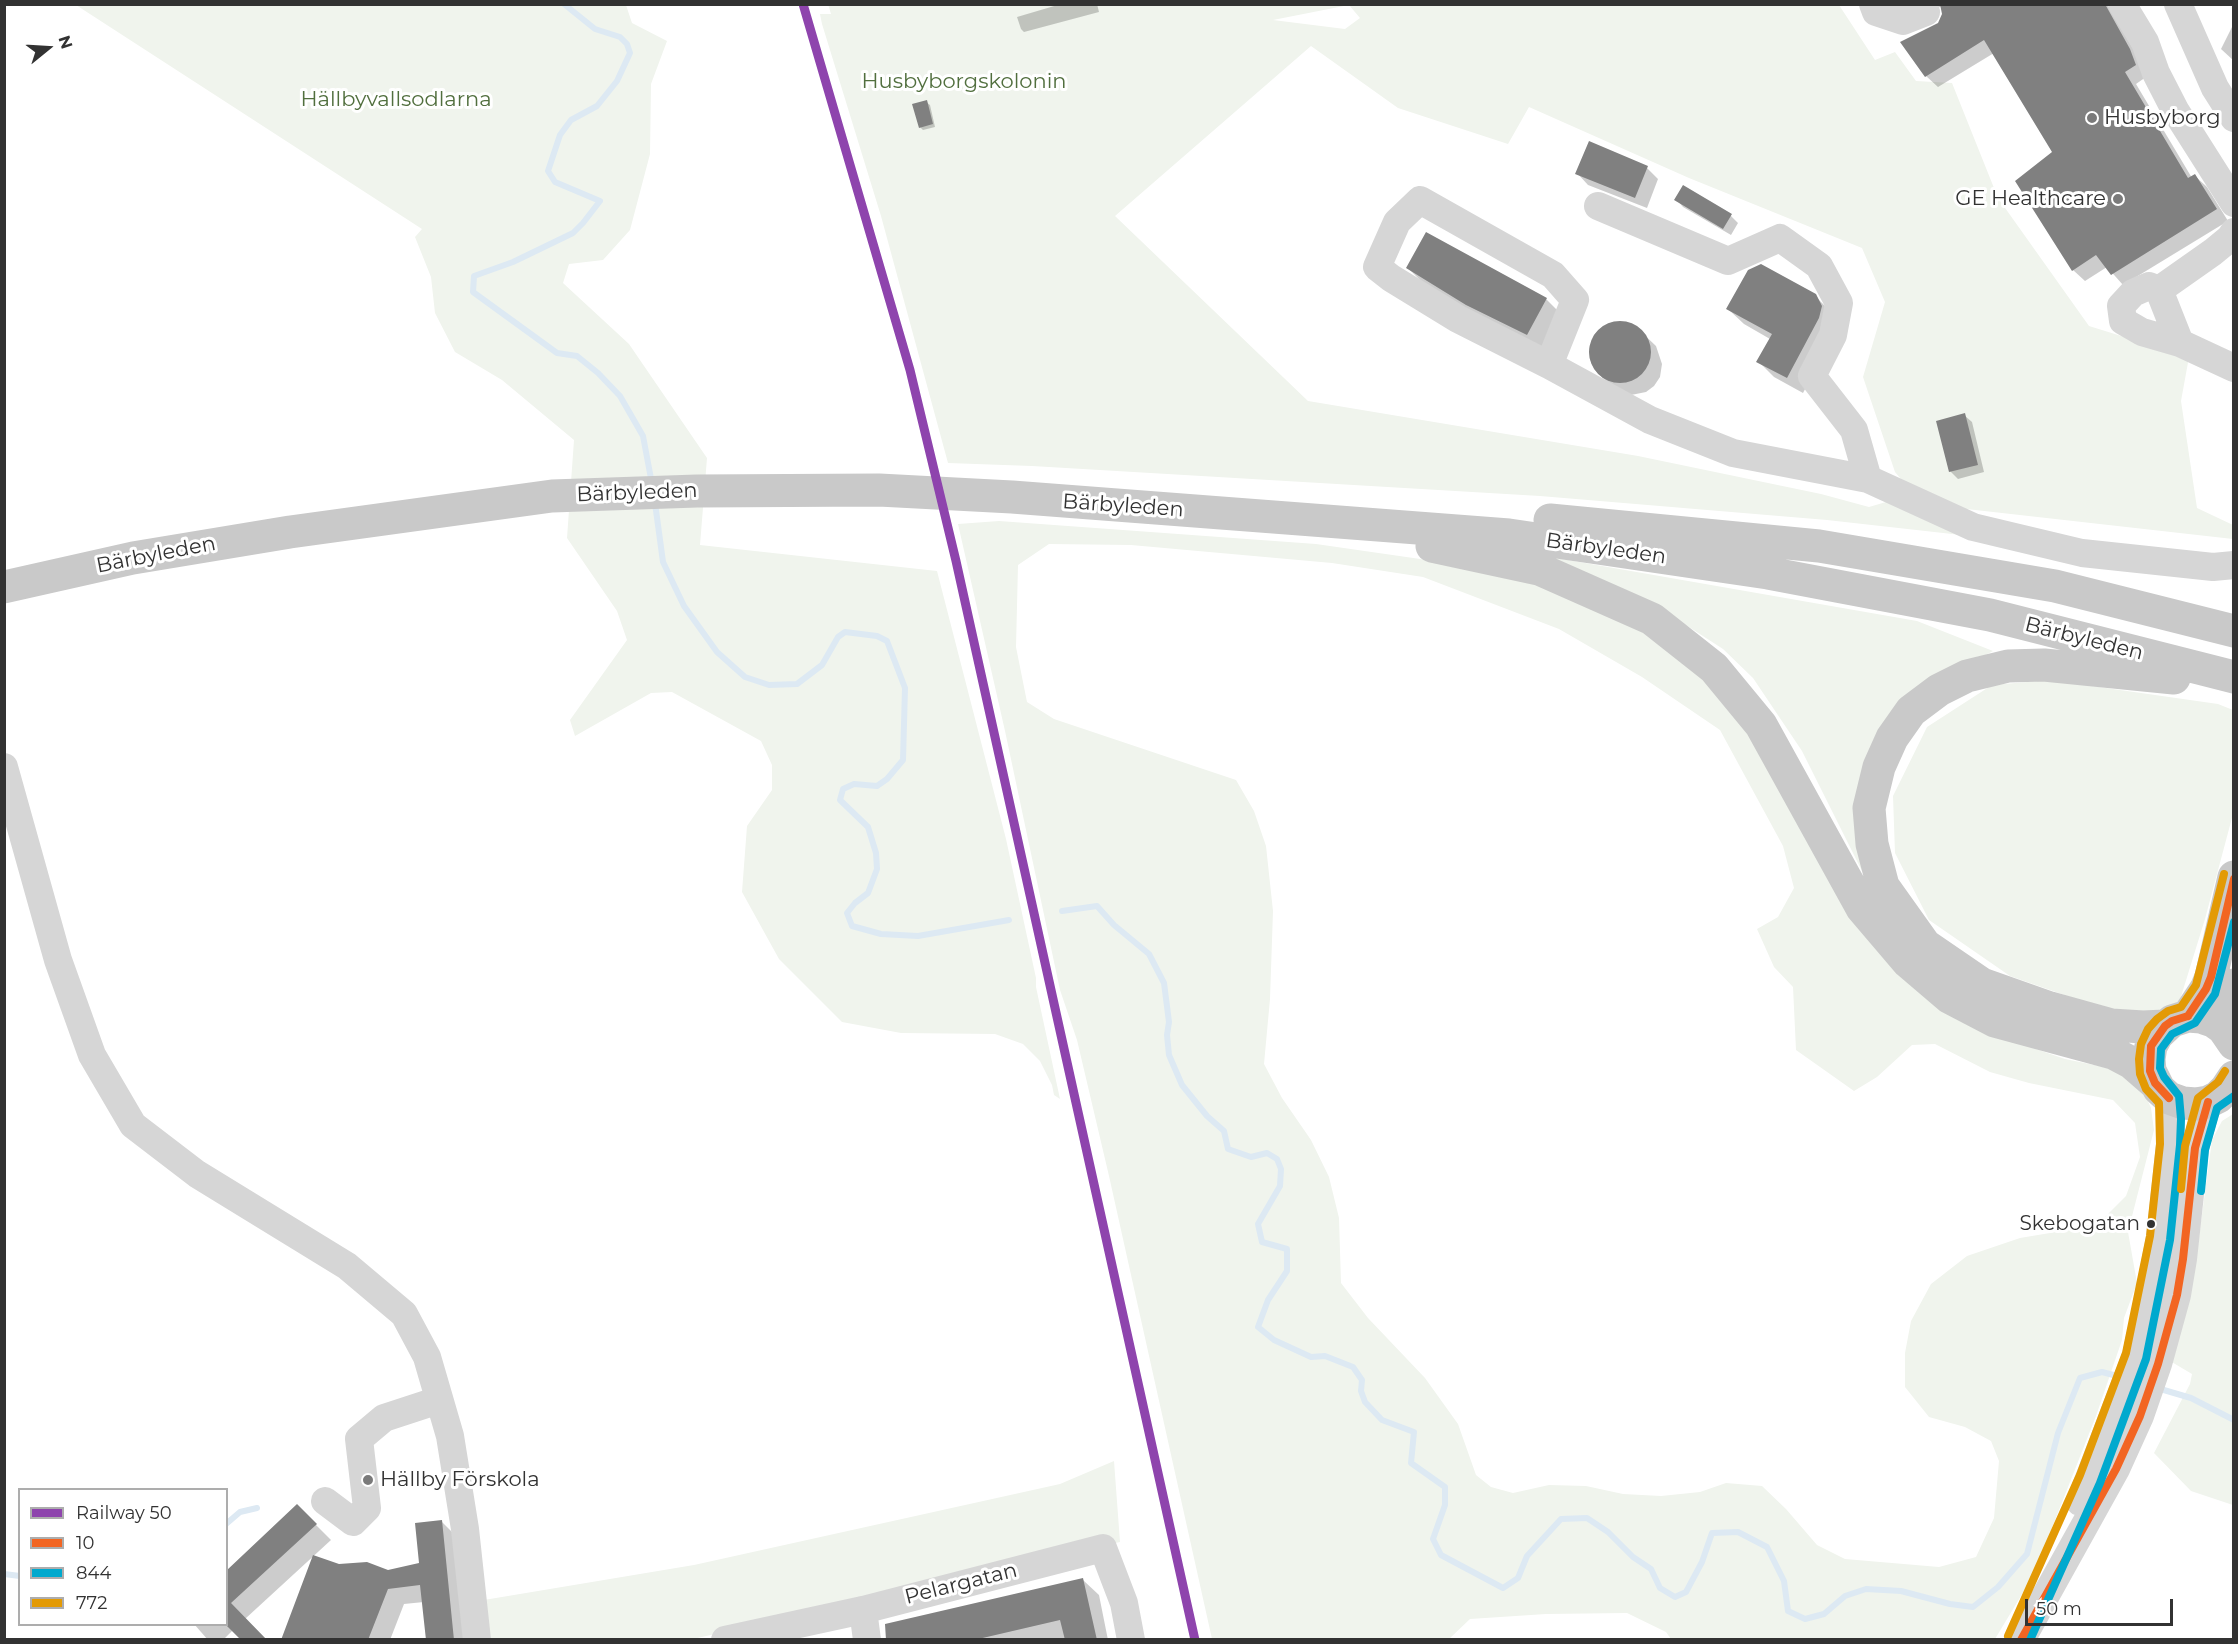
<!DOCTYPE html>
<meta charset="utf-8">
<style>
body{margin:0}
#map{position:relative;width:2238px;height:1644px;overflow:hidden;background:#fff;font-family:Montserrat,sans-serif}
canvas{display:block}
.frame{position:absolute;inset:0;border:6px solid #323232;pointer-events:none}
.legend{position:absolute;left:18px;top:1488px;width:210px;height:138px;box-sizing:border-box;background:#fff;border:2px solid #adadad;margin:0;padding:8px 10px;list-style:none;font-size:18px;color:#323232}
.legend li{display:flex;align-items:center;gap:12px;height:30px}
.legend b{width:30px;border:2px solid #adadad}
.north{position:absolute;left:18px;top:18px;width:60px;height:60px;-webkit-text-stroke:4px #fff;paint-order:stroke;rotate:72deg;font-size:16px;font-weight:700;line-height:24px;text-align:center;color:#323232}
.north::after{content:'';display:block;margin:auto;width:21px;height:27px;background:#323232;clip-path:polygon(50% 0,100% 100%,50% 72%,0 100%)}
.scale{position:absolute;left:2025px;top:1599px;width:148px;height:27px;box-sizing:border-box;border:3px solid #323232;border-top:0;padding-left:8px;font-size:18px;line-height:21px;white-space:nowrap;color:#323232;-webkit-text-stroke:4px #fff;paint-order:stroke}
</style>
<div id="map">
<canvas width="2238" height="1644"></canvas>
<div class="frame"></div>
<ul class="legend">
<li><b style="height:8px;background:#8e44ad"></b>Railway 50</li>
<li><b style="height:8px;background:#f26522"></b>10</li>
<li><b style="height:8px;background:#00a9ce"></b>844</li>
<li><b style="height:8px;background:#e39a05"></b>772</li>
</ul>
<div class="north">N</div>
<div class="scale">50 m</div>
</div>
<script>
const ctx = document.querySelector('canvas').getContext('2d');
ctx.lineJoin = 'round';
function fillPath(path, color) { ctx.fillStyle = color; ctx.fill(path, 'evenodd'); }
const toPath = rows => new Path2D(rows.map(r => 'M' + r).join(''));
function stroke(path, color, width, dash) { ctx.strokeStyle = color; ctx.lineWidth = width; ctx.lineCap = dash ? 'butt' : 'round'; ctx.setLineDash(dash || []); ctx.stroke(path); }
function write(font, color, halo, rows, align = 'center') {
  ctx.font = font + ' Montserrat,sans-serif'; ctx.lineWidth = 6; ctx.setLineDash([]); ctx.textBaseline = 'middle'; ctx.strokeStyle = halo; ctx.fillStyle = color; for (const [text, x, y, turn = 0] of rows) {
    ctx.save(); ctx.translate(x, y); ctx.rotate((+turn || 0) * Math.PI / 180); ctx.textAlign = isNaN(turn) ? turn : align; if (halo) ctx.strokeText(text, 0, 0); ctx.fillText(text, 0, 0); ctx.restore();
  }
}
fillPath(toPath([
 [828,4,1839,5,1875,60,1895,52,1916,81,1952,83,1998,198,2089,326,2189,357,2181,401,2197,508,2233,525,2233,539,1922,504,1895,472,1863,377,1885,302,1862,248,1689,178,1529,107,1508,144,1398,108,1311,46,1115,216,1308,401,1638,456,1821,494,1869,507,1886,502,1970,536,1827,520,1540,496,1032,466,948,463,881,216,822,24,820,14,831,14],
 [1349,5,1360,18,1345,29,1273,20],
 [76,5,626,5,632,23,667,41,651,84,650,154,630,230,603,260,569,264,563,283,629,344,707,458,700,545,937,571,1006,839,1036,978,1036,987,1060,1099,1054,1095,1052,1085,1040,1061,1023,1044,995,1034,901,1033,842,1022,779,959,742,892,747,826,772,790,772,765,761,741,672,692,651,693,575,736,570,720,627,640,617,611,567,538,574,440,502,380,455,352,435,313,431,277,415,237,422,229],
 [999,521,1316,544,1448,563,1523,580,1651,629,1729,700,1852,909,2001,1037,2065,1059,2124,1071,2138,1078,2151,1108,2154,1130,2128,1232,2137,1283,2124,1318,2122,1340,2096,1416,2033,1576,1995,1639,1671,1639,1666,1632,1627,1613,1546,1614,1470,1619,1449,1639,1212,1639,1109,1176,1077,1040,1060,990,1005,731,958,524],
 [1049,544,1131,545,1332,563,1423,577,1559,629,1642,677,1720,730,1783,846,1794,888,1778,917,1757,929,1774,967,1793,987,1796,1050,1854,1091,1877,1077,1912,1045,1935,1044,1990,1072,2029,1083,2113,1100,2135,1123,2140,1157,2126,1196,2100,1222,2068,1230,2020,1238,1967,1256,1931,1284,1911,1321,1905,1353,1905,1387,1929,1417,1965,1427,1991,1441,1999,1461,1994,1518,1976,1557,1939,1567,1845,1559,1817,1545,1786,1509,1762,1486,1726,1483,1700,1492,1661,1496,1623,1494,1586,1486,1549,1485,1513,1493,1491,1487,1476,1475,1458,1424,1425,1378,1368,1318,1341,1283,1339,1218,1329,1177,1311,1140,1282,1098,1264,1064,1270,999,1273,911,1266,846,1254,811,1236,780,1054,719,1027,702,1016,647,1018,565],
 [1545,556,1917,621,1993,651,1918,691,1862,791,1862,871,1802,751,1753,678,1723,649,1655,605],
 [2050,680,2218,704,2233,710,2233,814,2205,919,2179,1003,2158,1016,2113,1012,2010,976,1929,920,1895,853,1893,796,1927,727,1992,685],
 [2233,1114,2233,1505,2191,1491,2154,1453,2190,1384,2192,1374,2170,1361,2194,1274,2212,1140,2222,1121],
 [1114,1461,1120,1542,693,1639,490,1639,484,1600,694,1565,1060,1484]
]), '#f0f4ed');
fillPath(toPath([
 [1061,4,1097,4,1099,12,1024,32,1021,29,1017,17],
 [1905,4,2107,4,2141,62,2146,77,2136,84,2192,178,2195,176,2207,187,2228,221,2123,285,2107,267,2085,281,2073,270,2054,152,1994,53,1938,87,1926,76,1944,14,1942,7,1932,8,1915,14],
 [2234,23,2234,61,2221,49],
 [926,102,930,105,935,127,923,130,920,127],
 [1647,168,1658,179,1647,208,1588,185,1577,173],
 [1676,199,1731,216,1738,223,1731,235,1683,207],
 [1426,234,1546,299,1562,315,1543,350,1483,320,1423,283,1408,268],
 [1815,296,1831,312,1834,334,1803,393,1774,377,1758,361,1770,339,1744,324,1728,309],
 [1613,322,1623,322,1635,326,1656,346,1662,364,1660,377,1654,386,1646,392,1631,395,1606,381,1594,369,1590,359,1589,349,1595,334,1603,327],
 [1964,415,1972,422,1984,472,1958,479,1950,471],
 [297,1506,331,1540,245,1619,265,1640,239,1640,241,1638,233,1630,223,1640,208,1640,194,1624,226,1624,226,1573],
 [441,1521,457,1537,467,1640,427,1640,424,1602,404,1604,390,1640,282,1640,339,1565,387,1572,420,1564],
 [1083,1580,1099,1595,1108,1640,1066,1640,1066,1638,1057,1640,888,1640]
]), '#0003');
stroke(toPath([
 [564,4,595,29,620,37,627,44,630,53,617,81,597,106,571,120,560,135,548,171,555,182,600,201,583,223,573,233,513,262,474,276,473,292,557,353,577,356,598,373,620,396,643,436,652,484],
 [655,503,663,562,684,606,717,652,745,677,769,685,797,684,822,665,838,637,845,632,877,636,887,641,905,688,903,760,887,779,877,786,854,784,843,789,840,800,868,827,876,853,877,869,868,893,855,903,847,913,852,926,881,934,918,936,1009,920],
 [1062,911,1097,906,1114,925,1149,954,1164,983,1169,1022,1167,1035,1169,1055,1182,1085,1207,1116,1224,1131,1228,1149,1251,1157,1267,1153,1277,1159,1281,1169,1280,1186,1258,1224,1262,1242,1287,1249,1287,1271,1268,1300,1258,1327,1274,1340,1311,1357,1325,1356,1353,1367,1362,1380,1361,1391,1365,1402,1382,1420,1414,1432,1411,1463,1445,1487,1445,1505,1433,1539,1441,1555,1503,1588,1518,1578,1527,1556,1561,1519,1587,1518,1608,1532,1633,1557,1651,1569,1660,1588,1675,1597,1686,1592,1702,1562,1712,1533,1738,1532,1767,1547,1784,1581,1788,1611,1805,1619,1824,1614,1845,1596,1866,1589,1901,1591,1950,1604,1973,1607,1998,1587,2027,1554,2058,1433,2080,1378,2102,1372,2121,1377],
 [2157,1388,2191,1398,2234,1420],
 [226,1524,240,1512,257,1508],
 [4,1574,20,1576]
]), '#dde9f3', 6);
fillPath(toPath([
 [1940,4,2105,4,2130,49,2136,65,2125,72,2188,178,2195,174,2217,209,2111,275,2096,255,2072,271,2015,181,2052,152,1984,40,1925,77,1900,42,1938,23,1942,14],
 [927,100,933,124,919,128,912,104],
 [1589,141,1648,166,1635,198,1575,174],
 [1683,185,1732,214,1723,229,1674,200],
 [1426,232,1547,298,1527,335,1466,305,1406,268],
 [1761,264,1816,294,1822,306,1819,318,1787,378,1756,362,1772,334,1726,309,1748,270],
 '1589 352a31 31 0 1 1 62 0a31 31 0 1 1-62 0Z',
 [1965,413,1978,465,1949,472,1936,421],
 [297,1504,317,1524,231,1603,267,1640,241,1640,226,1625,226,1571],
 [442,1520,454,1640,426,1640,420,1585,388,1589,368,1640,281,1640,313,1555,339,1564,367,1562,388,1570,419,1563,415,1523],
 [1083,1578,1097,1640,1065,1640,1060,1620,974,1640,886,1640,885,1624]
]), '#808080');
stroke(toPath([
 [1873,4,1876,12,1903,21,1926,12],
 [2122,4,2145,42,2156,73,2175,110,2234,203],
 [2178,4,2215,88,2234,118],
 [1598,206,1728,261,1780,238,1819,266,1839,303,1833,335,1812,376,1854,430,1868,479],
 [2159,290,2213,252,2230,238,2234,232],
 [2180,343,2159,290,2149,286,2133,293,2121,306,2123,321,2142,332,2180,343,2234,368],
 [1549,365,1575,300,1553,275,1420,200,1397,222,1377,267,1391,278,1458,319,1549,365,1650,420,1733,453,1868,479,1973,527,2082,553,2213,567,2234,565],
 [4,767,58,960,92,1055,133,1125,197,1174,347,1266,404,1314,427,1357,450,1436,465,1529,477,1640],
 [325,1501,353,1522,367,1508,359,1439,384,1418,439,1400],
 [2080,1502,2136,1356,2147,1305,2160,1238,2170,1145,2171,1119,2169,1098],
 [863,1610,867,1640],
 [725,1640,863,1610,1103,1548,1124,1603,1131,1640],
 [2021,1640,2116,1469,2140,1416,2158,1364,2177,1295,2183,1259,2195,1148,2208,1102]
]), '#d6d6d6', 28);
stroke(toPath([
 [1550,520,1819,546,2055,586,2234,631],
 [1432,546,1539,569,1652,619,1714,668,1761,725,1862,908,1908,962,1949,997,1995,1021,2113,1053,2132,1063,2155,1083],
 [4,587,133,558,290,532,552,496,697,491,879,490,1012,497,1509,535,1768,573,1990,615,2234,677],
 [2188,1016,2206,989,2211,977,2234,877],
 [2165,1026,2143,1027,2111,1025,2050,1008,1982,984,1925,945,1883,886,1872,844,1869,808,1879,767,1892,738,1911,711,1939,690,1967,676,2008,666,2044,665,2174,678],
 [2231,1039,2231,994,2234,985],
 [2234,1044,2223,1028,2213,1021,2201,1017,2188,1016,2172,1021,2157,1035,2151,1046,2149,1059,2150,1071,2159,1089,2169,1098,2183,1103,2196,1104,2208,1102,2218,1097,2226,1089,2234,1077]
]), '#c9c9c9', 33);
stroke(toPath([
 [2188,1016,2206,989,2211,977,2234,879],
 [2169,1098,2155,1083,2150,1071,2151,1046,2165,1026,2172,1021,2188,1016],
 [2021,1640,2116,1469,2140,1416,2158,1364,2177,1295,2183,1259,2195,1148,2208,1102]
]), '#f26522', 8);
stroke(toPath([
 [2201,1191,2205,1150,2217,1108,2234,1096],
 [2030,1640,2100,1483,2146,1359,2170,1240,2180,1145,2181,1119,2179,1096,2164,1077,2160,1068,2161,1049,2172,1034,2195,1023,2215,994,2234,922]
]), '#00a9ce', 8);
stroke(toPath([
 [2181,1189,2185,1146,2198,1098,2218,1082,2225,1071],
 [2008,1636,2080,1475,2126,1353,2150,1236,2160,1144,2159,1103,2146,1089,2140,1074,2139,1059,2141,1044,2148,1029,2157,1019,2168,1011,2181,1007,2196,985,2224,874]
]), '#e39a05', 8);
stroke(toPath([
 [803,4,910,370,956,561,1195,1640]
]), '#8e44ad', 9);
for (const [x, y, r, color] of [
 [2092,118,6,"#7a7a7a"],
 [2118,199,6,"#7a7a7a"],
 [2151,1224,5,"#323232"],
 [368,1480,6,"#7a7a7a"]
]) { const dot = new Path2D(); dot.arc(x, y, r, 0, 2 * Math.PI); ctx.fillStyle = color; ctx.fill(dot); stroke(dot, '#fff', 2); }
write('20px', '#323232', '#fff', [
 ["Skebogatan",2140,1224]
], 'right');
write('21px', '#516f3e', '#fff', [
 ["Husbyborgskolonin",964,82],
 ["Hällbyvallsodlarna",396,100]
]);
write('21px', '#323232', '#fff', [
 ["Husbyborg",2104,118],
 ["GE Healthcare",2106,199,"right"],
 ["Hällby Förskola",380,1480]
], 'left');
write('21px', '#323232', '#fff', [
 ["Bärbyleden",637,493,-2],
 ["Bärbyleden",1123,506,4],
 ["Bärbyleden",1606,549,8],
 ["Bärbyleden",156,555,-11],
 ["Bärbyleden",2084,639,14],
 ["Pelargatan",961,1584,-14]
]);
</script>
